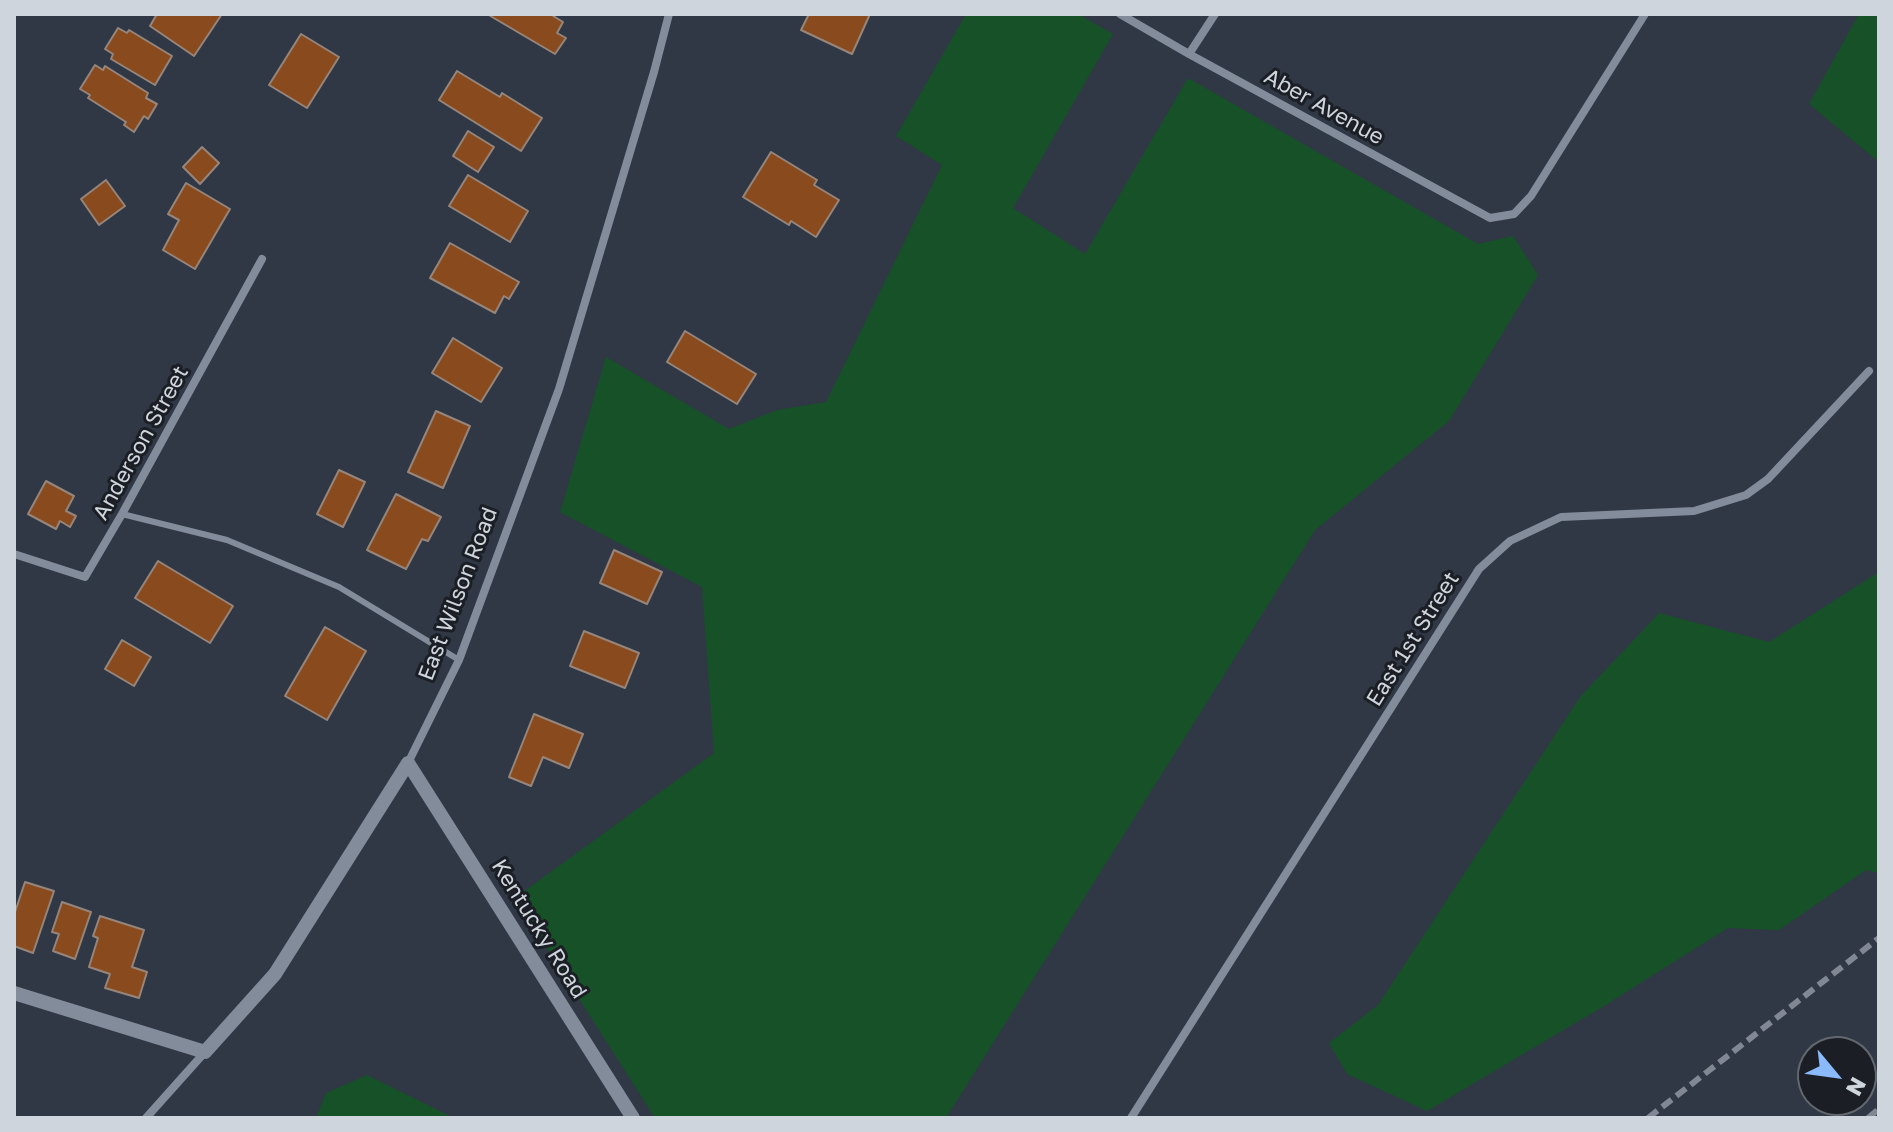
<!DOCTYPE html>
<style>
body{margin:0}
#map{position:relative;width:1893px;height:1132px;overflow:hidden;background:#303845;font-family:"Golos Text",sans-serif}
canvas{display:block}
.frame{position:absolute;inset:0;border:16px solid #cfd5dd;pointer-events:none}
.north{position:absolute;left:1797px;top:1036px;width:80px;height:80px;box-sizing:border-box;background:#1b1f25;border:2px solid #63686f;border-radius:50%;rotate:119deg;font-size:22px;font-weight:700;line-height:32px;text-align:center;color:#cfd5dd}
.north::after{content:'';display:block;margin:auto;width:28px;height:36px;background:#8abafc;clip-path:polygon(50% 0,100% 100%,50% 72%,0 100%)}
</style>
<div id="map">
<canvas width="1893" height="1132"></canvas>
<div class="frame"></div>
<div class="north">N</div>
</div>
<script>
const ctx = document.querySelector('canvas').getContext('2d');
ctx.lineJoin = 'round';
function fillPath(path, color) { ctx.fillStyle = color; ctx.fill(path, 'evenodd'); }
const toPath = rows => new Path2D(rows.map(r => 'M' + r).join(''));
function stroke(path, color, width, dash) { ctx.strokeStyle = color; ctx.lineWidth = width; ctx.lineCap = dash ? 'butt' : 'round'; ctx.setLineDash(dash || []); ctx.stroke(path); }
function write(font, color, halo, rows, align = 'center') {
  ctx.font = font + ' "Golos Text",sans-serif'; ctx.lineWidth = 6; ctx.setLineDash([]); ctx.textBaseline = 'middle'; ctx.strokeStyle = halo; ctx.fillStyle = color; for (const [text, x, y, turn = 0] of rows) {
    ctx.save(); ctx.translate(x, y); ctx.rotate((+turn || 0) * Math.PI / 180); ctx.textAlign = isNaN(turn) ? turn : align; if (halo) ctx.strokeText(text, 0, 0); ctx.fillText(text, 0, 0); ctx.restore();
  }
}
fillPath(toPath([
 [966,14,1078,14,1113,34,1013,208,1085,254,1188,78,1478,244,1513,236,1538,275,1449,421,1315,530,946,1118,655,1118,515,898,714,753,702,587,560,512,606,357,729,429,777,410,826,402,942,165,896,136],
 [1859,14,1879,14,1879,162,1809,104],
 [1879,572,1879,873,1866,870,1779,930,1728,928,1604,1006,1427,1111,1347,1074,1329,1043,1378,1005,1580,697,1659,613,1769,642],
 [367,1075,454,1118,316,1118,326,1093]
]), '#175128');
const building = toPath([
 [157,14,222,14,194,56,150,26,157,14],
 [487,14,550,14,563,22,557,33,566,38,555,54,487,14],
 [809,14,870,14,852,54,801,30,809,14],
 [118,28,127,33,129,30,172,56,155,85,111,59,113,54,105,49,118,28],
 [301,34,339,57,307,108,269,85,301,34],
 [95,65,103,70,105,66,148,93,146,98,157,104,148,119,144,116,134,132,124,125,126,122,88,98,90,95,80,89,95,65],
 [457,71,500,97,502,93,542,118,521,151,439,100,457,71],
 [468,131,494,147,478,172,453,156,468,131],
 [202,147,219,163,200,184,183,167,202,147],
 [771,152,817,180,814,185,839,200,816,237,791,221,789,225,743,197,771,152],
 [468,175,528,211,510,242,449,206,468,175],
 [106,180,125,206,99,225,81,199,106,180],
 [186,183,230,209,195,269,163,250,179,220,168,214,186,183],
 [450,243,519,282,509,299,504,296,495,313,430,278,450,243],
 [685,331,756,374,737,404,667,362,685,331],
 [453,338,502,368,481,402,432,373,453,338],
 [436,411,470,426,443,488,408,472,436,411],
 [339,470,365,482,343,527,317,514,339,470],
 [46,481,74,496,66,511,76,516,70,527,60,521,56,529,28,514,46,481],
 [396,494,441,517,428,541,422,539,406,569,367,550,396,494],
 [614,550,662,572,647,604,600,583,614,550],
 [158,561,233,606,210,643,135,598,158,561],
 [325,627,366,651,327,720,285,696,325,627],
 [584,631,639,653,625,688,570,666,584,631],
 [122,640,151,657,134,686,105,669,122,640],
 [534,714,583,734,569,768,543,757,531,786,509,777,534,714],
 [25,882,54,891,33,953,14,946,14,915,25,882],
 [62,902,91,912,75,959,53,951,59,934,52,932,62,902],
 [100,916,144,930,132,967,147,972,139,998,105,988,110,974,89,967,98,938,93,936,100,916]
]);
fillPath(building, '#894a1d');
stroke(building, '#96857b', 2);
stroke(toPath([
 [122,514,227,540,339,587,459,660]
]), '#828c9b', 6);
stroke(toPath([
 [1120,14,1189,54,1490,218,1514,214,1531,196,1645,14],
 [1189,54,1215,14],
 [14,554,85,577,122,514,262,259],
 [408,763,459,660,559,389,654,72,669,14],
 [146,1118,205,1052],
 [1131,1118,1479,569,1510,541,1561,517,1694,511,1746,495,1768,479,1869,371]
]), '#828c9b', 8);
stroke(toPath([
 [14,993,205,1052,275,974,408,763,633,1118]
]), '#828c9b', 14);
stroke(toPath([
 [1648,1118,1879,938],
 [1868,1118,1879,1109]
]), '#818893', 6, [12, 6]);
write('22px', '#cfd5dd', '#1b1f25', [
 ["Aber Avenue",1324,107,29],
 ["Anderson Street",141,443,-61],
 ["East Wilson Road",458,594,-69],
 ["East 1st Street",1413,639,-58],
 ["Kentucky Road",539,929,58]
]);
</script>
